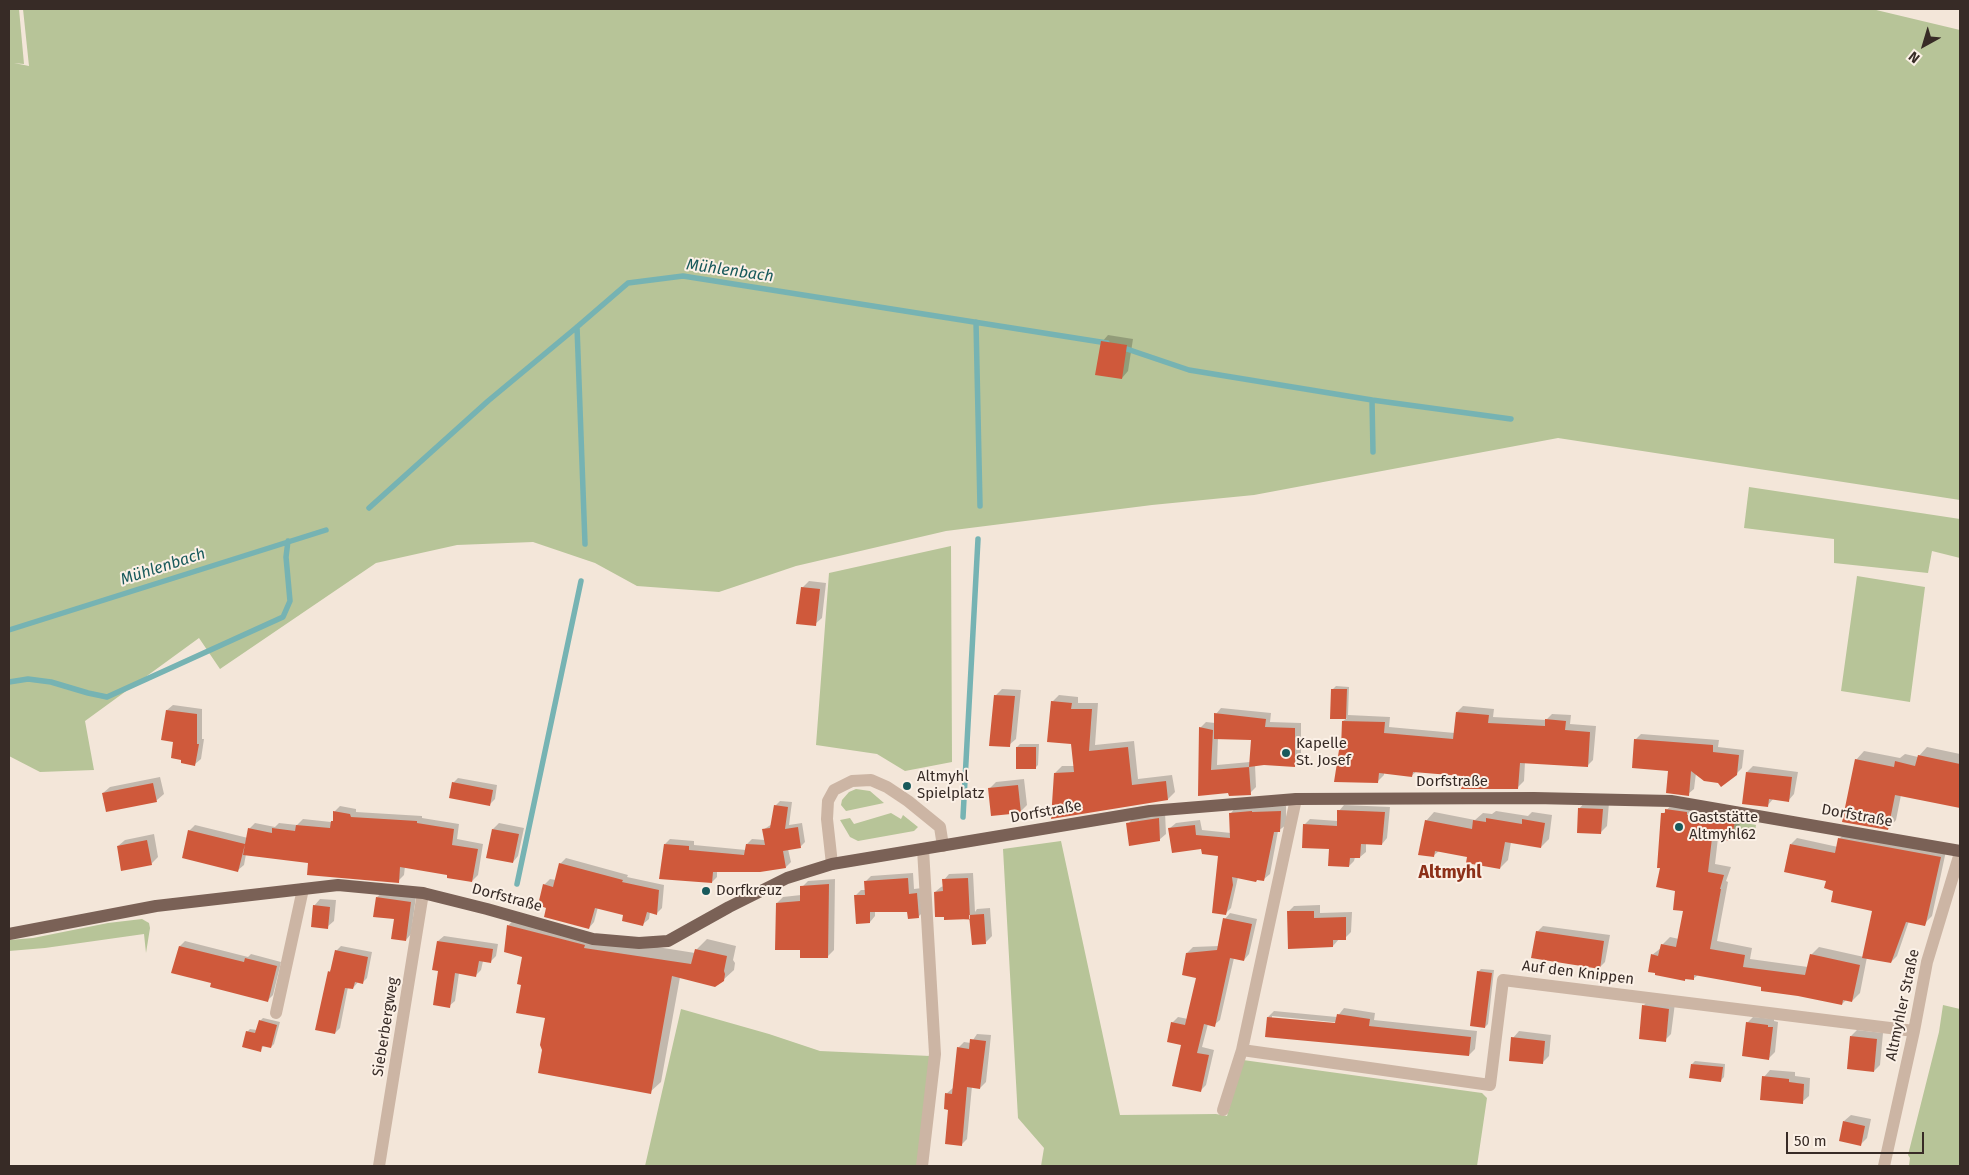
<!DOCTYPE html>
<meta charset="utf-8">
<style>
body{margin:0}
#map{position:relative;width:1969px;height:1175px;overflow:hidden;background:#f3e6d9;font-family:"Fira Sans",sans-serif}
canvas{display:block}
.frame{position:absolute;inset:0;border:10px solid #372b26;pointer-events:none}
.north{position:absolute;left:1899px;top:20px;width:50px;height:50px;-webkit-text-stroke:4px #fbf0e6;paint-order:stroke;rotate:219deg;font-size:14px;font-weight:700;line-height:20px;text-align:center;color:#372b26}
.north::after{content:'';display:block;margin:auto;width:18px;height:22px;background:#372b26;clip-path:polygon(50% 0,100% 100%,50% 72%,0 100%)}
.scale{position:absolute;left:1786px;top:1132px;width:138px;height:22px;box-sizing:border-box;border:2px solid #372b26;border-top:0;padding-left:6px;font-size:15px;line-height:18px;white-space:nowrap;color:#372b26;-webkit-text-stroke:4px #fbf0e6;paint-order:stroke}
</style>
<div id="map">
<canvas width="1969" height="1175"></canvas>
<div class="frame"></div>
<div class="north">N</div>
<div class="scale">50 m</div>
</div>
<script>
const ctx = document.querySelector('canvas').getContext('2d');
ctx.lineJoin = 'round';
function fillPath(path, color) { ctx.fillStyle = color; ctx.fill(path, 'evenodd'); }
const toPath = rows => new Path2D(rows.map(r => 'M' + r).join(''));
function stroke(path, color, width, dash) { ctx.strokeStyle = color; ctx.lineWidth = width; ctx.lineCap = dash ? 'butt' : 'round'; ctx.setLineDash(dash || []); ctx.stroke(path); }
function write(font, color, halo, rows, align = 'center') {
  ctx.font = font + ' "Fira Sans",sans-serif'; ctx.lineWidth = 4; ctx.setLineDash([]); ctx.textBaseline = 'middle'; ctx.strokeStyle = halo; ctx.fillStyle = color; for (const [text, x, y, turn = 0] of rows) {
    ctx.save(); ctx.translate(x, y); ctx.rotate((+turn || 0) * Math.PI / 180); ctx.textAlign = isNaN(turn) ? turn : align; if (halo) ctx.strokeText(text, 0, 0); ctx.fillText(text, 0, 0); ctx.restore();
  }
}
fillPath(toPath([
 [9,9,19,9,24,64,14,63,29,66,23,9,1872,9,1960,30,1960,500,1558,438,1254,495,1152,505,946,531,796,566,719,592,637,586,595,563,533,542,457,545,376,563,220,669,199,638,85,721,94,770,40,772,9,756],
 [1749,487,1960,519,1960,558,1932,551,1928,573,1834,563,1834,539,1744,528],
 [951,546,952,762,905,771,877,754,816,745,829,573],
 [1857,576,1925,587,1910,702,1841,691],
 [856,789,870,791,884,803,846,811,841,805,842,800,849,792],
 [891,813,901,819,903,815,918,827,914,831,858,841,850,837,840,820,850,818,854,824],
 [1735,821,1756,825,1753,841,1732,837],
 [1061,841,1120,1115,1216,1114,1227,1116,1243,1060,1482,1093,1487,1098,1477,1166,1041,1166,1044,1148,1018,1118,1003,849],
 [142,919,149,923,150,928,146,953,144,934,45,948,9,951,9,940,33,938,108,923],
 [1943,1005,1960,1009,1960,1166,1909,1166,1910,1158,1908,1155,1939,1032],
 [681,1009,769,1034,820,1051,930,1056,917,1166,645,1166]
]), '#b7c498');
fillPath(toPath([
 [1108,335,1133,339,1128,371,1122,378,1102,342],
 [809,581,826,583,822,618,815,624,802,588],
 [1336,686,1349,687,1348,715,1390,717,1389,727,1455,733,1457,712,1463,706,1494,709,1493,717,1546,720,1552,714,1571,715,1570,724,1596,726,1593,760,1587,766,1525,762,1524,781,1518,787,1463,775,1417,771,1411,776,1384,772,1384,775,1378,781,1342,748,1343,721,1347,718,1331,717,1333,689],
 [1002,689,1021,690,1016,739,1009,745,996,695],
 [1059,695,1078,697,1078,703,1098,703,1095,745,1134,741,1138,779,1172,775,1175,792,1168,799,1055,773,1062,766,1075,766,1072,743,1052,702],
 [173,705,202,709,202,739,204,739,201,759,195,764,175,741,167,710],
 [1221,708,1271,713,1270,722,1301,723,1301,759,1295,765,1255,765,1256,787,1250,793,1230,791,1200,795,1200,728,1206,722,1215,723,1216,714],
 [1218,737,1253,739,1250,762,1217,765],
 [1641,734,1719,740,1718,747,1744,750,1742,768,1736,774,1718,782,1696,773,1694,789,1688,794,1669,770,1635,740],
 [1020,744,1039,744,1038,765,1035,768,1017,747],
 [1927,747,1960,754,1960,807,1901,795,1896,820,1888,829,1856,760,1864,751,1900,758,1905,754,1918,757],
 [1753,766,1798,772,1794,794,1788,801,1774,798,1767,806,1747,772],
 [160,777,164,794,157,800,107,811,103,793,110,787],
 [458,778,497,785,495,799,489,805,453,783],
 [1024,779,1027,805,1020,812,989,789,996,782],
 [780,801,792,802,789,825,802,823,805,842,800,847,788,849,791,862,786,867,717,871,717,877,712,882,665,844,670,839,694,841,694,845,746,850,747,844,752,839,765,840,763,830,772,824,775,806],
 [1585,802,1609,803,1607,826,1600,833,1579,809],
 [1674,802,1742,814,1738,832,1730,840,1718,838,1715,864,1731,867,1726,881,1728,882,1717,941,1752,948,1750,959,1808,967,1811,955,1819,947,1864,957,1874,910,1835,890,1827,880,1791,844,1797,838,1838,847,1839,839,1845,833,1946,851,1932,916,1924,924,1909,921,1897,956,1891,962,1867,957,1860,993,1852,1001,1846,1000,1842,1004,1763,986,1698,975,1693,979,1687,978,1685,980,1656,972,1652,955,1661,948,1662,945,1670,937,1679,939,1685,910,1677,890,1662,867,1663,814],
 [1344,805,1390,807,1387,838,1382,844,1366,843,1366,852,1360,857,1355,857,1354,861,1349,866,1304,825,1310,819,1338,821,1339,811],
 [340,806,356,809,356,812,422,816,422,818,459,824,457,839,483,844,478,875,472,881,449,874,405,866,404,875,398,881,310,862,246,854,244,865,238,870,189,831,195,825,248,838,249,829,255,823,275,827,279,823,297,825,303,819,331,822,334,820,335,811],
 [1286,806,1286,825,1278,831,1270,874,1264,879,1238,877,1231,908,1226,913,1219,855,1202,848,1170,828,1176,823,1200,820,1202,830,1231,833,1231,813,1236,807],
 [1496,811,1528,816,1532,812,1552,815,1549,839,1541,847,1511,842,1508,860,1500,868,1468,856,1439,851,1433,856,1426,821,1434,812,1475,820,1483,813,1492,814],
 [1165,812,1166,834,1159,840,1128,824,1134,817],
 [499,823,524,828,518,856,513,862,493,829],
 [154,834,158,857,151,864,118,846,125,840],
 [566,858,628,875,627,877,664,885,662,908,656,914,650,912,649,919,643,924,625,914,598,907,594,922,589,928,548,907,544,885,550,879,556,880,560,864],
 [913,873,914,889,922,888,924,911,918,917,908,910,875,911,875,916,870,922,855,896,861,890,866,890,865,882,871,876],
 [973,873,975,912,977,909,990,908,992,936,985,943,971,916,935,892,941,887,944,886,944,880,949,874],
 [835,879,834,950,828,956,801,949,777,903,783,897,801,895,802,887,808,881],
 [383,892,416,896,411,934,406,940,396,918,377,897],
 [320,899,336,900,334,921,327,927,314,906],
 [1320,905,1320,913,1352,912,1351,932,1345,938,1339,939,1333,946,1288,912,1294,906],
 [1230,913,1257,919,1249,954,1244,960,1234,958,1220,1020,1214,1025,1208,1024,1202,1047,1214,1050,1206,1085,1200,1091,1182,1044,1172,1023,1178,1017,1188,1019,1198,977,1187,953,1193,947,1219,946,1225,919],
 [518,915,594,937,695,953,696,950,707,939,736,946,733,960,735,963,734,970,723,980,680,977,661,1082,650,1092,546,1017,522,984,524,956,508,926],
 [1543,926,1610,935,1605,962,1599,968,1537,932],
 [444,936,498,944,496,956,490,962,483,961,481,970,476,975,459,973,455,1001,449,1006,440,970,438,941],
 [185,941,248,957,251,954,281,962,273,995,268,1000,213,982,173,972,180,946],
 [341,946,372,952,367,978,362,983,358,982,353,988,348,987,340,1028,335,1033,329,972,332,968,336,951],
 [1481,969,1494,970,1488,1024,1485,1027,1478,972],
 [1649,1000,1675,1003,1671,1034,1665,1040,1643,1006],
 [1344,1008,1375,1013,1374,1020,1477,1031,1475,1049,1469,1055,1266,1036,1268,1017,1274,1011,1337,1017],
 [1272,1016,1342,1023,1342,1025,1272,1018],
 [1753,1017,1774,1019,1774,1021,1778,1022,1775,1052,1769,1058,1747,1023],
 [263,1018,280,1022,274,1044,271,1047,264,1045,260,1051,247,1032,250,1029,257,1030,260,1021],
 [1857,1030,1883,1033,1880,1065,1874,1071,1851,1036],
 [1519,1031,1551,1035,1549,1056,1542,1063,1513,1038],
 [977,1034,991,1035,986,1082,980,1088,972,1086,967,1139,961,1145,946,1094,953,1088,958,1048,964,1042,971,1043],
 [1695,1061,1725,1064,1724,1077,1721,1080,1692,1064],
 [1770,1070,1795,1072,1795,1076,1810,1078,1809,1096,1802,1102,1764,1077],
 [1851,1115,1871,1119,1867,1138,1860,1145,1844,1121]
]), '#0003');
stroke(toPath([
 [976,322,980,506],
 [577,327,585,544],
 [1121,347,1189,370,1372,400,1373,452],
 [1372,400,1511,419],
 [369,508,488,401,577,327,628,283,683,276,1107,343],
 [9,630,326,530],
 [9,682,28,679,51,682,88,693,107,697,283,617,290,601,286,557,288,541],
 [963,817,978,539],
 [517,884,581,581]
]), '#76b3b3', 5.5);
fillPath(toPath([
 [1101,341,1127,345,1122,379,1095,375],
 [801,587,820,589,816,626,796,624],
 [1331,689,1347,689,1346,719,1330,719],
 [994,695,1015,696,1010,747,989,746],
 [1051,701,1072,703,1071,709,1092,709,1089,751,1128,747,1132,785,1166,781,1168,800,1051,819,1054,773,1074,772,1071,744,1047,742],
 [166,710,197,714,197,744,199,744,195,766,181,763,181,760,171,758,173,742,161,740],
 [1456,712,1489,715,1488,723,1545,726,1545,719,1566,721,1565,730,1590,732,1588,767,1520,763,1518,789,1461,789,1462,776,1413,772,1412,777,1379,773,1378,783,1334,782,1339,750,1341,749,1342,721,1385,722,1384,733,1453,739],
 [1214,713,1266,719,1265,727,1295,728,1295,767,1264,765,1249,767,1251,740,1214,739],
 [1199,727,1213,730,1211,770,1249,767,1251,795,1229,796,1228,793,1198,796],
 [1634,739,1713,745,1713,752,1739,755,1737,775,1721,787,1718,783,1704,781,1691,771,1689,796,1666,793,1668,771,1632,768],
 [1016,747,1036,747,1036,769,1016,769],
 [1918,755,1960,764,1960,808,1895,795,1888,830,1842,822,1855,759,1894,767,1895,761,1915,766],
 [1746,772,1792,777,1789,802,1769,799,1768,807,1742,804],
 [452,782,493,790,490,806,449,798],
 [153,783,157,802,106,812,102,793],
 [1018,785,1021,813,991,816,988,788],
 [774,805,788,807,785,829,798,827,801,848,783,851,786,868,760,872,713,872,712,883,659,879,664,844,689,846,689,850,744,855,746,844,765,845,762,829,770,828],
 [1578,808,1603,809,1601,834,1577,833],
 [1665,809,1687,812,1687,815,1735,822,1731,841,1712,838,1708,872,1724,875,1720,889,1721,889,1710,949,1745,955,1743,967,1805,975,1810,954,1860,965,1852,1002,1843,1000,1842,1005,1798,996,1761,991,1761,987,1694,975,1694,980,1685,979,1685,981,1655,975,1655,973,1648,972,1651,954,1658,956,1661,944,1676,947,1683,911,1673,910,1675,891,1656,887,1660,868,1657,868,1661,813,1665,813],
 [1337,810,1385,812,1382,845,1361,844,1360,858,1350,858,1349,867,1328,866,1329,849,1302,848,1303,824,1337,826],
 [333,811,350,814,351,817,417,821,417,823,454,829,452,845,478,849,472,882,447,878,447,875,400,867,399,883,307,875,308,863,243,855,245,844,238,872,182,858,188,830,245,844,248,828,272,833,272,828,295,831,296,825,330,828,331,821,333,821],
 [1252,811,1252,812,1281,811,1280,832,1274,832,1264,881,1257,880,1256,882,1232,877,1233,885,1226,915,1212,913,1218,856,1202,854,1201,849,1172,853,1168,828,1195,825,1196,835,1230,838,1229,813],
 [1159,818,1160,841,1129,846,1126,823],
 [1486,818,1522,824,1522,819,1545,823,1541,848,1505,842,1500,869,1466,863,1467,857,1435,851,1434,857,1418,855,1425,820,1472,829,1473,820,1486,822],
 [492,829,519,834,513,863,486,858],
 [1838,838,1941,857,1926,923,1925,926,1906,922,1891,963,1862,958,1872,911,1831,902,1833,891,1824,888,1826,881,1784,872,1790,844,1835,853],
 [147,840,152,865,121,871,117,846],
 [559,863,623,880,622,882,659,890,657,915,647,912,643,926,622,921,623,915,595,908,589,929,544,917,546,908,538,905,543,884,553,887],
 [908,878,909,894,917,893,919,918,908,919,907,912,870,912,870,923,856,924,854,895,865,895,864,881],
 [968,878,970,919,944,920,944,917,935,917,934,892,943,891,942,879],
 [829,884,828,958,800,958,800,950,775,950,776,903,800,901,800,886],
 [376,897,411,902,406,941,391,939,394,919,373,917],
 [313,905,330,907,328,929,311,927],
 [1287,911,1314,911,1314,918,1346,917,1346,940,1333,940,1333,947,1288,949],
 [984,914,986,944,972,945,969,915],
 [1223,918,1252,924,1244,961,1230,958,1215,1027,1204,1024,1197,1053,1209,1055,1201,1092,1172,1086,1181,1045,1167,1042,1171,1022,1185,1025,1196,978,1182,975,1186,953,1217,950],
 [507,925,585,945,584,948,691,964,695,949,727,956,724,971,725,974,724,981,715,987,672,976,651,1094,538,1073,542,1050,540,1045,545,1018,516,1013,521,985,517,984,522,957,504,952],
 [1536,931,1604,941,1600,969,1531,958],
 [437,941,493,949,491,963,479,961,476,977,455,973,450,1008,433,1005,438,971,432,970],
 [179,946,244,962,245,958,277,966,268,1002,210,987,211,983,171,973],
 [335,950,368,957,363,984,355,982,353,989,345,988,335,1034,315,1030,328,971,330,972],
 [1477,971,1492,973,1485,1028,1470,1026],
 [1642,1005,1669,1009,1666,1042,1639,1039],
 [1337,1014,1370,1019,1369,1026,1471,1037,1469,1056,1265,1037,1267,1017,1335,1023],
 [259,1020,277,1025,271,1048,262,1046,261,1052,242,1047,246,1031,255,1033],
 [1746,1022,1768,1025,1768,1027,1773,1027,1769,1060,1742,1056],
 [1850,1036,1877,1039,1874,1072,1847,1069],
 [1511,1037,1545,1041,1543,1064,1509,1061],
 [970,1039,986,1041,980,1089,967,1087,962,1146,945,1144,948,1110,944,1109,945,1093,952,1094,957,1047,969,1049],
 [1691,1064,1723,1067,1721,1082,1689,1078],
 [1762,1076,1789,1079,1789,1082,1804,1084,1803,1104,1760,1100],
 [1843,1121,1865,1126,1861,1146,1839,1141]
]), '#cf593b');
stroke(toPath([
 [1296,799,1242,1050,1490,1085,1503,980,1914,1031],
 [832,864,827,819,828,801,834,790,852,781,871,780,887,787,908,801,940,827,943,846],
 [276,1013,303,889],
 [1223,1110,1242,1050],
 [379,1166,423,893],
 [922,1166,935,1054,923,849],
 [1884,1166,1914,1031,1927,962,1960,853]
]), '#ccb5a4', 12);
stroke(toPath([
 [9,934,156,906,338,885,423,893,487,909,593,939,639,943,668,941,729,907,787,878,832,864,1150,811,1296,799,1534,798,1671,801,1960,851]
]), '#7a6156', 12);
for (const [x, y, r, color] of [
 [1286,753,5,"#195a5c"],
 [907,786,5,"#195a5c"],
 [1679,827,5,"#195a5c"],
 [706,891,5,"#195a5c"]
]) { const dot = new Path2D(); dot.arc(x, y, r, 0, 2 * Math.PI); ctx.fillStyle = color; ctx.fill(dot); stroke(dot, '#fbf0e6', 2); }
write('15px', '#372b26', '#fbf0e6', [
 ["Kapelle",1296,744],
 ["St. Josef",1296,761],
 ["Altmyhl",917,777],
 ["Spielplatz",917,794],
 ["Gaststätte",1689,818],
 ["Altmyhl62",1689,835],
 ["Dorfkreuz",716,891]
], 'left');
write('15px', '#372b26', '#fbf0e6', [
 ["Dorfstraße",1452,782],
 ["Dorfstraße",1046,812,-10],
 ["Dorfstraße",1857,816,10],
 ["Dorfstraße",507,898,15],
 ["Auf den Knippen",1578,973,7],
 ["Altmyhler Straße",1903,1005,-78],
 ["Sieberbergweg",386,1027,-81]
]);
write('italic 16px', '#195a5c', '#fbf0e6', [
 ["Mühlenbach",730,271,8],
 ["Mühlenbach",163,567,-18]
]);
write('bold 18px', '#8d3019', '#fbf0e6', [
 ["Altmyhl",1450,873]
]);
</script>
